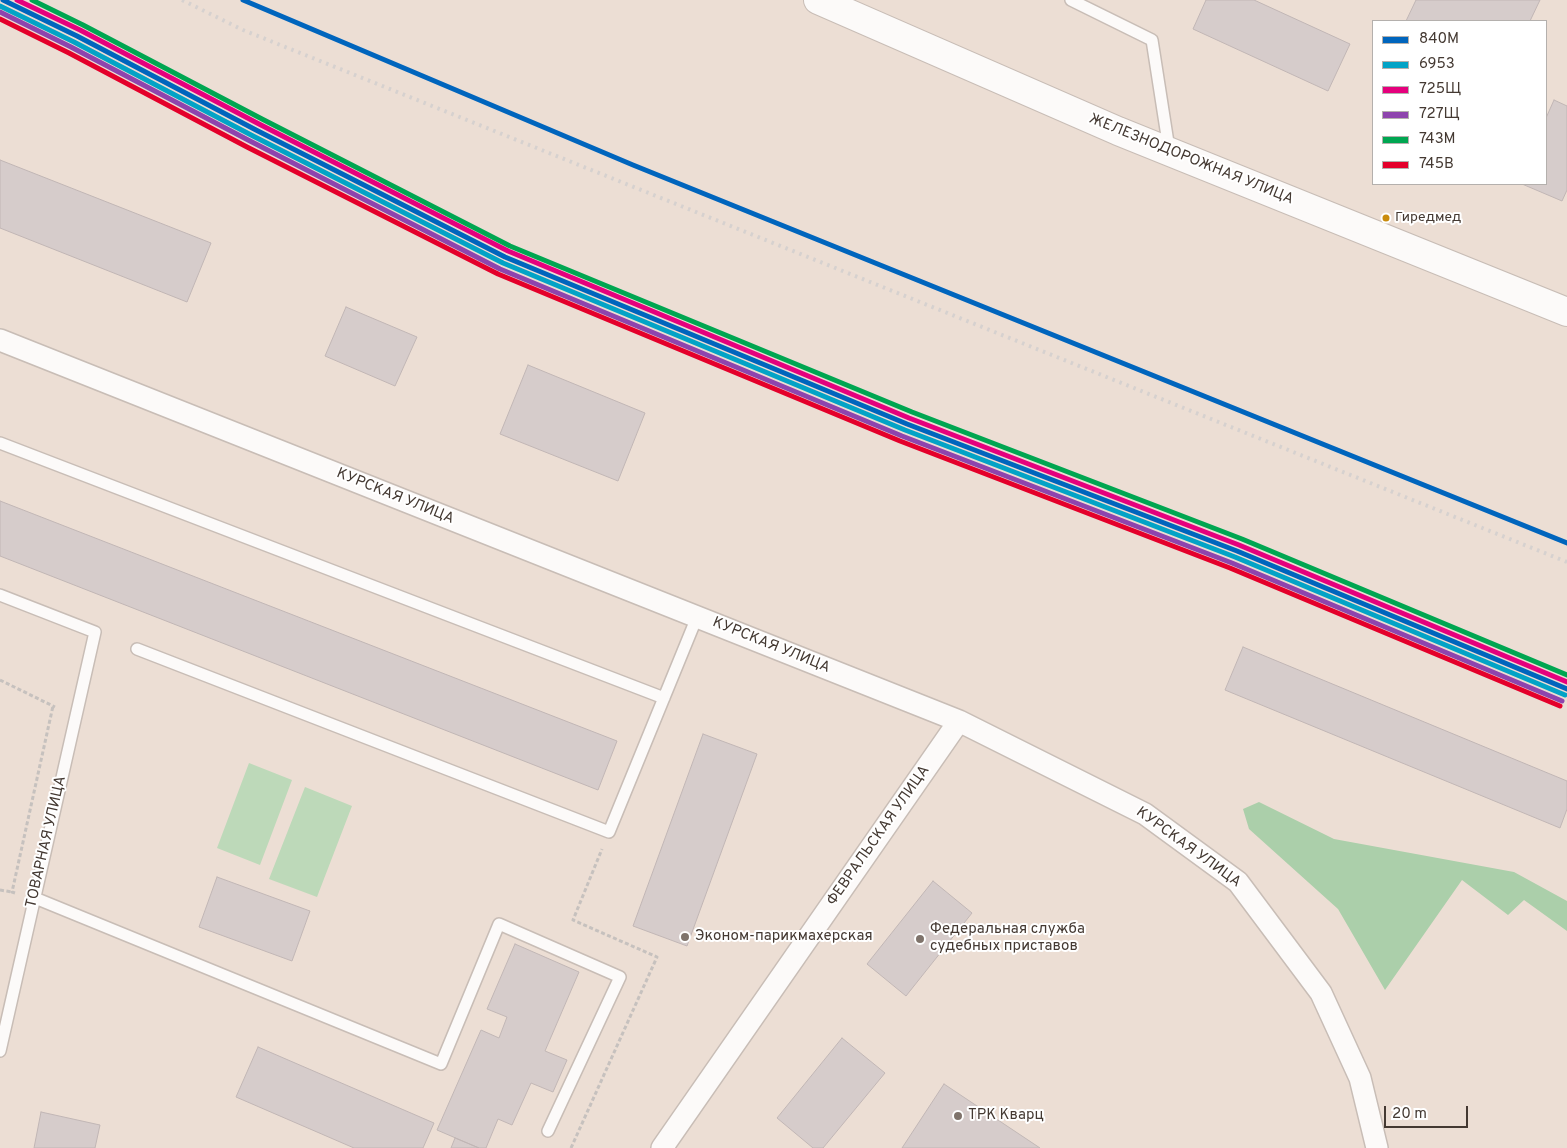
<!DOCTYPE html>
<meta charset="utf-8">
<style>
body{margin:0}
#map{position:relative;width:1567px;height:1148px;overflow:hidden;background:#ecded4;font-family:Overpass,sans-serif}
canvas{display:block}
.legend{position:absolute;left:1372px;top:20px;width:175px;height:165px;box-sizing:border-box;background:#fff;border:1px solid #b4b0ad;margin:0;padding:6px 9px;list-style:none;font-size:15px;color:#443932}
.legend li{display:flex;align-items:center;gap:10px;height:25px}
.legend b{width:25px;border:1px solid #b4b0ad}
.scale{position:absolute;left:1384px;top:1106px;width:84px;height:22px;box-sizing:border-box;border:2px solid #443932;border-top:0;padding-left:6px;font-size:15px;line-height:18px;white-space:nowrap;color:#443932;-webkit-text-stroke:4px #fff;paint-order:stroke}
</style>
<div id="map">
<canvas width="1567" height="1148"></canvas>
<ul class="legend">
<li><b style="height:6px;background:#0065bd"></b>840М</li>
<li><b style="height:6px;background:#03a3c6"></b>6953</li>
<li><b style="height:6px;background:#e5007d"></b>725Щ</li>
<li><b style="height:6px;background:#8e44ad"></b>727Щ</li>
<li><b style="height:6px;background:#00a651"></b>743М</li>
<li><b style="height:6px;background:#e4002b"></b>745В</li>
</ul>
<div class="scale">20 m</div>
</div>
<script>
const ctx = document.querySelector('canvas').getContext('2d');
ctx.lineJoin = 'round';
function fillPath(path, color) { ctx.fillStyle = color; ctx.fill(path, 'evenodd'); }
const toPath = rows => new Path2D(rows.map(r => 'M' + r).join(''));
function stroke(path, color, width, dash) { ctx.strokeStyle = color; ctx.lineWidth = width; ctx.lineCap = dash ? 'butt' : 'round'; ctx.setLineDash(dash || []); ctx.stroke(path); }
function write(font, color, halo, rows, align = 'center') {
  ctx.font = font + ' Overpass,sans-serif'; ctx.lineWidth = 4; ctx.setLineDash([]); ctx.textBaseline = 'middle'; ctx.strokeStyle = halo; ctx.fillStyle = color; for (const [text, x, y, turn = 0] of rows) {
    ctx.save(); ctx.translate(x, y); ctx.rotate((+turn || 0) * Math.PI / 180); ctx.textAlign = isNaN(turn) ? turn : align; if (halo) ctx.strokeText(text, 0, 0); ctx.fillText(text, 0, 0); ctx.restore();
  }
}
fillPath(toPath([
 [249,763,292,780,260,865,217,848],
 [305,787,352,806,317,897,269,879]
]), '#bdd9b9');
fillPath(toPath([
 [1259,802,1334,839,1514,872,1567,901,1567,931,1524,900,1508,915,1462,880,1385,990,1338,909,1249,829,1243,809]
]), '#abcfaa');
const building = toPath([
 [1206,0,1254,0,1350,44,1328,91,1193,29,1206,0],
 [1416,0,1540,0,1530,21,1406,21,1416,0],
 [1554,100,1567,106,1567,190,1562,201,1522,184,1546,184,1546,118,1554,100],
 [0,160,211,243,187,302,0,228,0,160],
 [346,307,417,337,395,386,325,356,346,307],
 [528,365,645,413,618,481,500,434,528,365],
 [0,501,617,741,598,790,0,556,0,501],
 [1243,647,1567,781,1567,809,1560,828,1225,690,1243,647],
 [703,734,757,754,687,946,633,926,703,734],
 [217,877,310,911,292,961,199,927,217,877],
 [933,881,972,913,906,996,867,964,933,881],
 [515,944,579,972,545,1051,567,1060,553,1092,531,1083,512,1125,498,1119,486,1148,479,1148,437,1130,481,1030,499,1038,507,1017,487,1009,515,944],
 [842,1038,885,1073,823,1148,813,1148,777,1118,842,1038],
 [258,1047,434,1123,423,1148,354,1148,236,1097,258,1047],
 [944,1084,1040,1148,902,1148,944,1084],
 [41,1112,100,1125,95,1148,34,1148,41,1112],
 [455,1138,479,1148,451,1148,455,1138]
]);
fillPath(building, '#d6cccb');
stroke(building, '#c1b6b5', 1);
const service = toPath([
 [1071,0,1152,40,1169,149],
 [0,443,664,698],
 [0,595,95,632,0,1051],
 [137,649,609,832,697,617],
 [35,898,441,1064,499,924,620,977,548,1131]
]);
const minor = toPath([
 [0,340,959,721,1145,814,1238,882,1321,993,1360,1078,1377,1148],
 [662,1148,959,721]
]);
const secondary = toPath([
 [818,0,1118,131,1567,312]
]);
stroke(service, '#c8bdb6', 14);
stroke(minor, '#c8bdb6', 24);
stroke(secondary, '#c8bdb6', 30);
stroke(toPath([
 [0,680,55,707],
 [0,890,12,892],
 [15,893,12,892,53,706],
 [571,1148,657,957,573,920,602,849]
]), '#c6c1be', 3, [4, 2.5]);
stroke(service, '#fcfaf9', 11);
stroke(minor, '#fcfaf9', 21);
stroke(secondary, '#fcfaf9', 28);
stroke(toPath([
 [182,0,243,30,1567,562]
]), '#d6d1cf', 4, [2.5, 5]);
stroke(toPath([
 [3,0,77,36,256,130,505,257,907,424,1237,551,1567,689],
 [243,0,633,165,1567,543]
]), '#0065bd', 5);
stroke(toPath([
 [0,6,74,42,253,136,503,263,905,430,1235,557,1565,695]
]), '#03a3c6', 5);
stroke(toPath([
 [17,0,80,30,259,124,508,251,909,418,1239,545,1567,682]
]), '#e5007d', 5);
stroke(toPath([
 [0,12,71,47,250,141,500,269,902,436,1232,563,1562,701]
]), '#8e44ad', 5);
stroke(toPath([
 [32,0,83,25,262,119,510,246,912,412,1242,539,1567,675]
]), '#00a651', 5);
stroke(toPath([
 [0,19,69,53,247,147,498,274,900,441,1230,568,1560,706]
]), '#e4002b', 5);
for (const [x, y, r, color] of [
 [1386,218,4.5,"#ca8b0c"],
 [685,937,5,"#7f736b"],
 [920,939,5,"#7f736b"],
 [958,1116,5,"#7f736b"]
]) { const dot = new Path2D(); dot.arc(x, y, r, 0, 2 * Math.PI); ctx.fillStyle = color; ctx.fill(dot); stroke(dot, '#fff', 2); }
write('14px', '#443932', '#fff', [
 ["Гиредмед",1395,218]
], 'left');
write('15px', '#443932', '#fff', [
 ["ЖЕЛЕЗНОДОРОЖНАЯ УЛИЦА",1191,160,22],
 ["КУРСКАЯ УЛИЦА",395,497,22],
 ["КУРСКАЯ УЛИЦА",771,646,22],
 ["ФЕВРАЛЬСКАЯ УЛИЦА",879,836,-55],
 ["ТОВАРНАЯ УЛИЦА",47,842,-77],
 ["КУРСКАЯ УЛИЦА",1188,848,36]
]);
write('15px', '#443932', '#fff', [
 ["Федеральная служба",930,930],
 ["судебных приставов",930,947],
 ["Эконом-парикмахерская",695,937],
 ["ТРК Кварц",968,1116]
], 'left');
</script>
